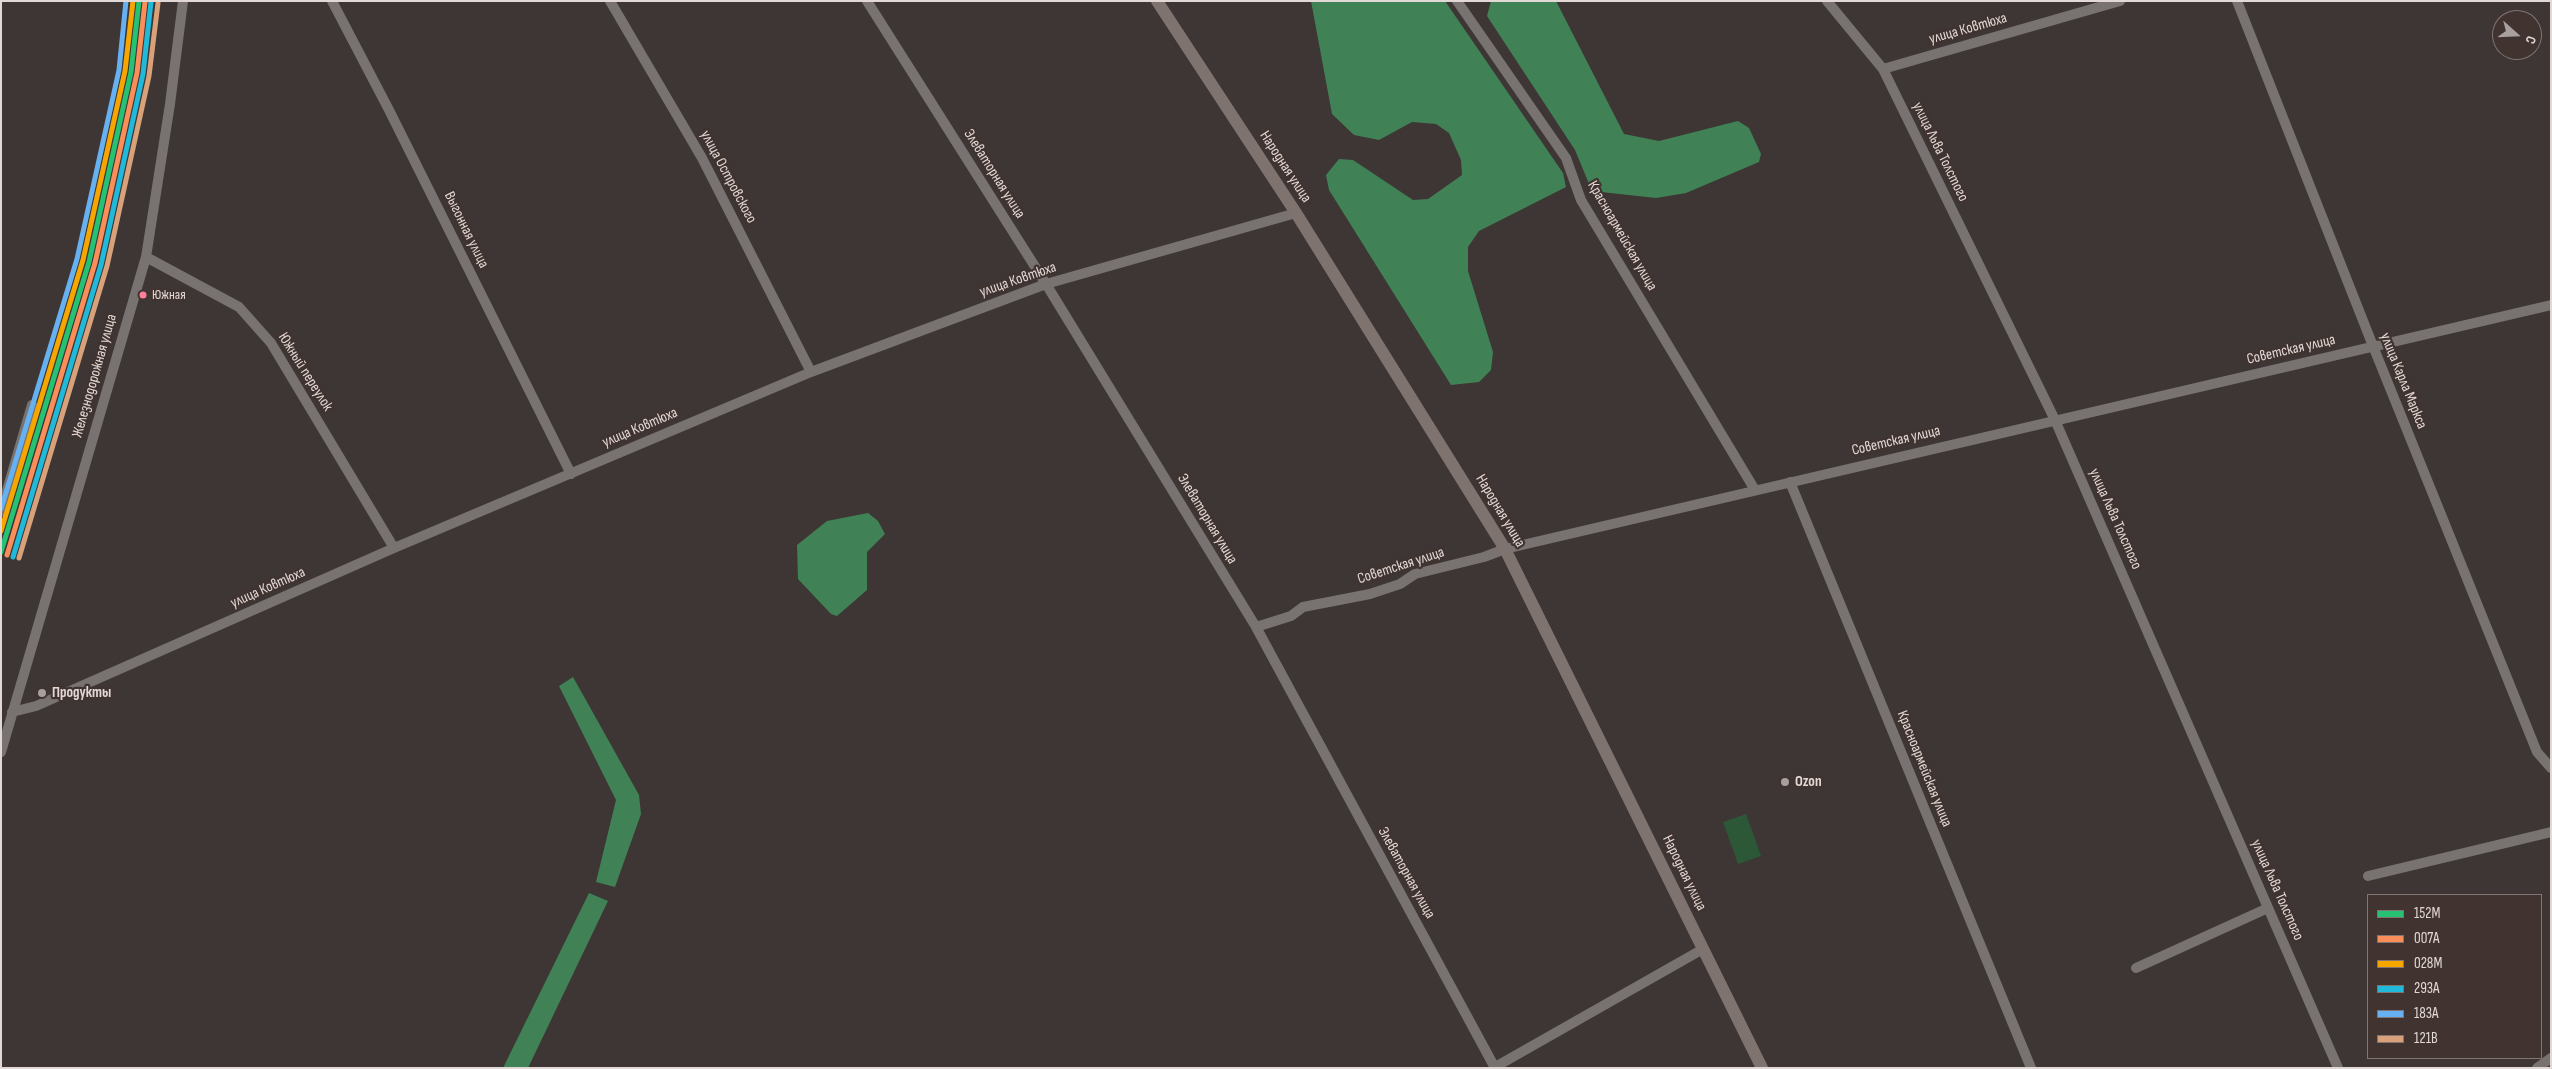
<!DOCTYPE html>
<meta charset="utf-8">
<style>
body{margin:0}
#map{position:relative;width:2552px;height:1069px;overflow:hidden;background:#3d3634;font-family:"Sofia Sans Condensed",sans-serif}
canvas{display:block}
.frame{position:absolute;inset:0;border:2px solid #e2d9d7;pointer-events:none}
.legend{position:absolute;left:2367px;top:894px;width:175px;height:165px;box-sizing:border-box;background:#413330;border:1px solid #817573;margin:0;padding:6px 9px;list-style:none;font-size:15px;color:#e2d9d7}
.legend li{display:flex;align-items:center;gap:10px;height:25px}
.legend b{width:25px;border:1px solid #817573}
.north{position:absolute;left:2492px;top:10px;width:50px;height:50px;box-sizing:border-box;background:#413330;border:1px solid #817573;border-radius:50%;rotate:110deg;font-size:14px;font-weight:700;line-height:20px;text-align:center;color:#e2d9d7}
.north::after{content:'';display:block;margin:auto;width:18px;height:22px;background:#a8a09e;clip-path:polygon(50% 0,100% 100%,50% 72%,0 100%)}
</style>
<div id="map">
<canvas width="2552" height="1069"></canvas>
<div class="frame"></div>
<ul class="legend">
<li><b style="height:6px;background:#26c172"></b>152М</li>
<li><b style="height:6px;background:#fa8e5a"></b>007А</li>
<li><b style="height:6px;background:#f7a600"></b>028М</li>
<li><b style="height:6px;background:#20b9da"></b>293А</li>
<li><b style="height:6px;background:#66b1f2"></b>183А</li>
<li><b style="height:6px;background:#d9a179"></b>121В</li>
</ul>
<div class="north">С</div>
</div>
<script>
const ctx = document.querySelector('canvas').getContext('2d');
ctx.lineJoin = 'round';
function fillPath(path, color) { ctx.fillStyle = color; ctx.fill(path, 'evenodd'); }
const toPath = rows => new Path2D(rows.map(r => 'M' + r).join(''));
function stroke(path, color, width, dash) { ctx.strokeStyle = color; ctx.lineWidth = width; ctx.lineCap = dash ? 'butt' : 'round'; ctx.setLineDash(dash || []); ctx.stroke(path); }
function write(font, color, halo, rows, align = 'center') {
  ctx.font = font + ' "Sofia Sans Condensed",sans-serif'; ctx.lineWidth = 4.5; ctx.setLineDash([]); ctx.textBaseline = 'middle'; ctx.strokeStyle = halo; ctx.fillStyle = color; for (const [text, x, y, turn = 0] of rows) {
    ctx.save(); ctx.translate(x, y); ctx.rotate((+turn || 0) * Math.PI / 180); ctx.textAlign = isNaN(turn) ? turn : align; if (halo) ctx.strokeText(text, 0, 0); ctx.fillText(text, 0, 0); ctx.restore();
  }
}
fillPath(toPath([
 [1746,814,1761,856,1738,864,1723,822]
]), '#2c5838');
fillPath(toPath([
 [1311,1,1445,1,1563,173,1566,187,1479,231,1468,247,1468,271,1493,352,1491,370,1479,382,1451,385,1329,190,1326,175,1339,159,1353,160,1413,200,1428,199,1462,175,1461,160,1449,133,1436,124,1412,122,1379,140,1354,135,1332,114],
 [1491,1,1556,1,1624,134,1659,141,1738,121,1749,128,1761,154,1759,162,1686,193,1656,198,1592,191,1575,150,1487,16],
 [868,513,878,521,885,534,867,552,867,590,837,616,831,614,798,579,797,545,827,521],
 [573,677,639,795,641,814,615,887,596,882,616,800,559,686],
 [589,893,608,901,528,1068,503,1068]
]), '#408255');
stroke(toPath([
 [332,1,389,110,571,474],
 [610,1,702,158,811,372],
 [867,1,1046,284,1256,627,1495,1068],
 [1457,1,1566,158,1581,200,1755,490],
 [1827,1,1883,69,2055,420,2338,1068],
 [2237,1,2373,346,2537,752,2551,768],
 [1883,69,2120,1],
 [146,257,239,307,271,343,394,548],
 [1790,482,2031,1068],
 [1,511,32,405],
 [1256,627,1291,616,1303,607,1370,594,1400,584,1415,574,1484,557,1505,549,2551,305],
 [12,712,36,706,394,548,811,372,1046,284,1296,213],
 [1,752,146,257,170,104,183,1],
 [2368,876,2551,832],
 [2136,968,2268,908],
 [1495,1067,1703,949],
 [2537,1068,2551,1058]
]), '#787271', 10);
stroke(toPath([
 [1157,1,1296,213,1505,549,1762,1068]
]), '#7f7370', 12);
stroke(toPath([
 [1,552,89,262,131,72,139,1]
]), '#26c172', 5);
stroke(toPath([
 [7,555,95,263,137,73,145,2]
]), '#fa8e5a', 5);
stroke(toPath([
 [1,531,83,260,125,71,133,1]
]), '#f7a600', 5);
stroke(toPath([
 [13,557,101,265,143,74,151,2]
]), '#20b9da', 5);
stroke(toPath([
 [1,509,77,259,119,70,126,1]
]), '#66b1f2', 5);
stroke(toPath([
 [19,558,107,266,149,76,158,3]
]), '#d9a179', 5);
for (const [x, y, r, color] of [
 [143,295,4.5,"#ff8098"],
 [42,693,5,"#a8a09e"],
 [1785,782,5,"#a8a09e"]
]) { const dot = new Path2D(); dot.arc(x, y, r, 0, 2 * Math.PI); ctx.fillStyle = color; ctx.fill(dot); stroke(dot, '#413330', 2); }
write('14px', '#e2d9d7', '#413330', [
 ["Южная",152,295]
], 'left');
write('15px', '#e2d9d7', '#413330', [
 ["улица Ковтюха",1968,29,-16],
 ["улица Льва Толстого",1940,152,64],
 ["Народная улица",1285,167,57],
 ["Элеваторная улица",994,174,58],
 ["улица Островского",728,177,62],
 ["Выгонная улица",466,230,64],
 ["Красноармейская улица",1622,236,60],
 ["улица Ковтюха",1018,280,-19],
 ["Советская улица",2291,350,-13],
 ["Южный переулок",305,372,58],
 ["Железнодорожная улица",95,376,-74],
 ["улица Карла Маркса",2403,381,68],
 ["улица Ковтюха",640,428,-23],
 ["Советская улица",1896,441,-13],
 ["Народная улица",1500,511,59],
 ["Элеваторная улица",1207,519,59],
 ["улица Льва Толстого",2115,519,66],
 ["Советская улица",1401,566,-18],
 ["улица Ковтюха",268,588,-24],
 ["Красноармейская улица",1924,769,68],
 ["Элеваторная улица",1406,873,61],
 ["Народная улица",1684,873,64],
 ["улица Льва Толстого",2277,890,66]
]);
write('bold 15px', '#e2d9d7', '#413330', [
 ["Продукты",52,693],
 ["Ozon",1795,782]
], 'left');
</script>
